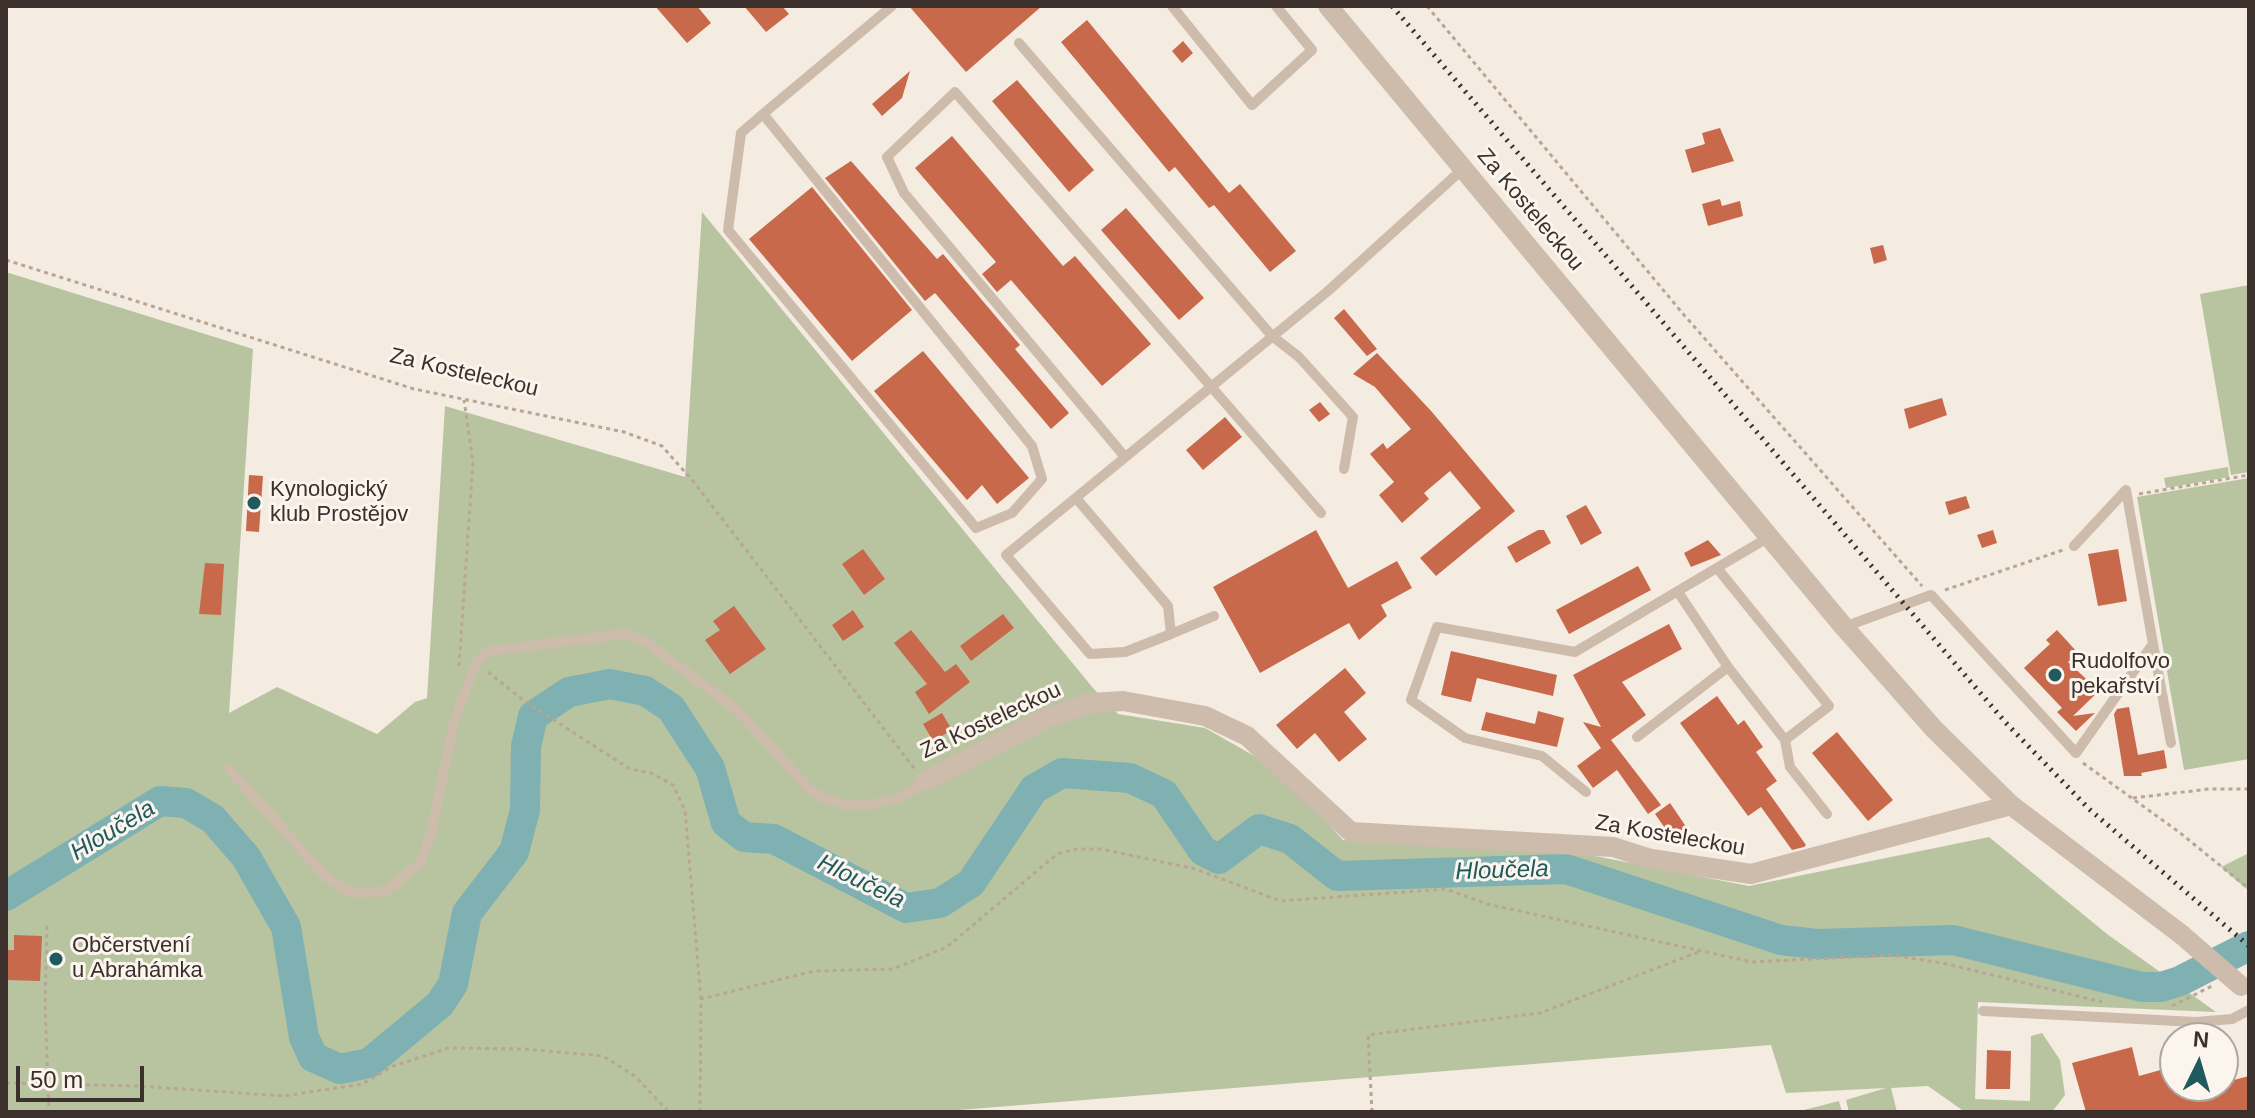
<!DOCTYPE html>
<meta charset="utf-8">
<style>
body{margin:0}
#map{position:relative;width:2255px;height:1118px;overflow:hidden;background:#f4ebe1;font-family:Arial,sans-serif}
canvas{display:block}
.frame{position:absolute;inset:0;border:8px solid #3b302b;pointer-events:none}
.north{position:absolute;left:2159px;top:1022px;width:80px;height:80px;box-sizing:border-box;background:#fbf5ee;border:2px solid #aea6a0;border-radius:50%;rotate:5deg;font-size:22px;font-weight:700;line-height:32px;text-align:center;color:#3b302b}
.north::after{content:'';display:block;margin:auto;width:28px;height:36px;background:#1f5a5e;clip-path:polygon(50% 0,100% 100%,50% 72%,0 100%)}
.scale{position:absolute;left:16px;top:1066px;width:128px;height:36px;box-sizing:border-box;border:4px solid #3b302b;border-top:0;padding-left:10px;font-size:24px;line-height:28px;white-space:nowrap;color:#3b302b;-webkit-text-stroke:6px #fbf5ee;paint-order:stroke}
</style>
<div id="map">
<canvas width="2255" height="1118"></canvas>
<div class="frame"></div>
<div class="north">N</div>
<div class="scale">50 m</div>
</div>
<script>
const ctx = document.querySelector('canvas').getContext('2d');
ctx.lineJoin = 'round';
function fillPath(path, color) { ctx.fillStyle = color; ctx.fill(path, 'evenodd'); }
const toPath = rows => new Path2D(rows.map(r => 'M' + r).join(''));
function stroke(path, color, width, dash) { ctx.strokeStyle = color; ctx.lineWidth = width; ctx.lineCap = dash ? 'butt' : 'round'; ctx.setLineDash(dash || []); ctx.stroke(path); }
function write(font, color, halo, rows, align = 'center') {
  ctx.font = font + ' Arial,sans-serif'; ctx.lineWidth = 6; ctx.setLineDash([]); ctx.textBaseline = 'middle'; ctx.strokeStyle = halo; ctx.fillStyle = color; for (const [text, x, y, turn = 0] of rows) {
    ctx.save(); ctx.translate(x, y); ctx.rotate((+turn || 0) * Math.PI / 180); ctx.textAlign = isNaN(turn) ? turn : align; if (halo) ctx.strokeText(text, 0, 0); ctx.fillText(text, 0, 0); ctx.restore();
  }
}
fillPath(toPath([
 [702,212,1093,688,1118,714,1205,728,1281,771,1343,840,1569,851,1749,886,1989,837,2107,934,2216,1012,1978,1002,1975,1099,2030,1101,2031,1036,2042,1033,2060,1060,2065,1095,2052,1112,1965,1112,1928,1086,1891,1088,1897,1112,1849,1112,1846,1100,1886,1088,1786,1093,1771,1045,934,1112,6,1112,6,272,253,349,229,713,277,687,377,734,415,702,427,698,445,406,685,477],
 [2249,285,2249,472,2231,475,2200,294],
 [2228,467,2229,477,2166,488,2164,478],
 [2249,478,2249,759,2184,770,2137,497],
 [2249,853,2249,891,2221,867],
 [1839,1101,1842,1112,1796,1112]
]), '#b8c4a0');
stroke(toPath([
 [6,896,160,801,186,803,213,819,246,857,286,927,304,1037,313,1057,340,1069,369,1063,440,1004,453,984,467,913,514,852,525,810,526,746,533,716,569,692,610,684,645,691,671,708,710,768,726,823,744,837,774,839,906,908,940,903,971,883,1034,789,1062,773,1130,778,1164,794,1203,851,1219,859,1259,829,1290,839,1337,876,1566,869,1781,940,1817,944,1953,940,2142,987,2161,987,2180,981,2249,946]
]), '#7fb0b2', 30);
fillPath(toPath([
 [655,6,697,6,711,23,687,43],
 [744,6,782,6,789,14,766,32],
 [909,6,1042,6,966,72],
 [1087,20,1229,193,1240,184,1296,251,1270,272,1214,205,1209,208,1175,167,1169,172,1061,42],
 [1183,41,1193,53,1182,63,1172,51],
 [910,71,902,98,882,116,872,104],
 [1017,80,1094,170,1069,192,992,101],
 [1720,128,1734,161,1692,173,1685,150,1705,144,1702,133],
 [952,136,1063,266,1075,256,1151,344,1102,386,1011,280,997,292,982,274,996,262,915,168],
 [851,161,937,259,943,254,1020,345,1015,349,1069,413,1051,429,935,293,925,301,825,178],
 [812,187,912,310,852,361,749,239],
 [1720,199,1722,206,1740,201,1743,216,1708,226,1702,204],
 [1126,208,1204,298,1179,320,1101,230],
 [1883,245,1887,260,1874,264,1870,248],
 [1344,309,1377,349,1367,356,1334,318],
 [923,351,1029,478,997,504,982,485,967,500,874,391],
 [1377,353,1432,412,1515,511,1436,576,1420,558,1481,508,1450,471,1424,493,1429,499,1402,523,1379,495,1394,482,1370,454,1383,443,1387,449,1411,429,1375,387,1353,374],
 [1942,398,1947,415,1909,429,1904,409],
 [1320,402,1330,414,1319,422,1309,410],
 [1225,417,1242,437,1203,470,1186,450],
 [249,475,263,476,259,532,246,531],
 [1966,496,1970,508,1949,515,1945,502],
 [1586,505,1602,533,1581,545,1566,516],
 [1316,530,1348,588,1397,561,1412,588,1381,605,1387,616,1359,640,1349,623,1260,673,1213,587],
 [1538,530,1544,530,1551,543,1516,563,1507,547],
 [1993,530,1997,543,1982,548,1977,535],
 [1708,540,1721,555,1691,567,1684,553],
 [863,549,885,579,864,595,842,564],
 [2118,549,2127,601,2098,606,2088,554],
 [205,563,224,564,221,615,199,614],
 [1638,566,1651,590,1569,634,1556,610],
 [734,606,766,649,730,674,705,640,720,630,713,621],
 [853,610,864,627,843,641,832,625],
 [1003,614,1014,628,971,661,960,646],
 [1669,624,1682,649,1622,682,1646,715,1611,740,1661,805,1648,814,1617,770,1593,788,1577,766,1601,748,1583,722,1601,727,1573,675],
 [911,630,945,672,956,664,970,682,929,714,915,692,927,684,894,643],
 [2057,630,2078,653,2068,662,2099,691,2073,716,2095,713,2076,731,2057,712,2062,708,2024,668,2050,644,2046,640],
 [1451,651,1557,675,1553,696,1477,678,1471,702,1441,695],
 [1345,668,1366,693,1344,712,1367,739,1339,762,1315,733,1297,749,1276,725],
 [1717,696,1738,725,1744,720,1763,747,1756,752,1777,781,1766,789,1806,845,1804,847,1792,850,1761,807,1748,816,1680,723],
 [2129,707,2138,755,2164,750,2167,768,2141,773,2142,776,2124,776,2114,714,2117,709],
 [1538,711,1564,718,1557,747,1481,730,1486,712,1535,724],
 [942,713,952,730,933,741,923,724],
 [1837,732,1893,800,1868,821,1812,753],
 [1670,803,1689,831,1674,841,1655,814],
 [14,935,42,936,40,981,6,980,6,950,14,950],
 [2132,1047,2139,1076,2175,1066,2175,1086,2199,1086,2200,1089,2249,1076,2249,1112,2086,1112,2072,1063],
 [1987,1050,2011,1051,2010,1089,1986,1089]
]), '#c8694b');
stroke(toPath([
 [1427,6,1684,315,1922,586],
 [6,260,414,389,624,432,662,446,693,481,914,768],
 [2139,494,2249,475],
 [1945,590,2063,550],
 [459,666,473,462,464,400],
 [488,672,523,700,630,769,651,773,673,785,685,810,701,999],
 [2083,763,2179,832,2249,889],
 [2133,798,2209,789,2249,789],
 [47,926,45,1005,49,1112],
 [2172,1006,2212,986],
 [6,1083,138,1086,284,1096,362,1084,393,1066,449,1048,524,1049,603,1056,635,1076,669,1112],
 [700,1112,701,999,814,971,893,969,947,947,1057,854,1076,849,1101,849,1196,869,1280,901,1446,889,1487,904,1752,962,1892,955,1947,964,2102,1002],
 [1372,1112,1368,1035,1540,1013,1701,951]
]), '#b9a596', 3, [4, 4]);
stroke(toPath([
 [1172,6,1252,105,1312,50,1276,6],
 [1019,43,1272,336,1299,357,1353,417,1344,469],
 [763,114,741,133,728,230,976,528,1012,513,1042,479,1032,446,763,114,892,6],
 [1125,457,904,193,887,157,955,92,1321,513],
 [1076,498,1168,606,1171,634,1125,652,1090,654,1006,555,1328,291,1465,167],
 [2074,546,2126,490],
 [1717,568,1829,706,1785,740,1728,667],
 [1844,627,1931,595,2076,753,2153,644,2126,490],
 [1171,634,1214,616],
 [2153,644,2171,743],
 [1637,737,1728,667,1678,592],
 [1785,740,1790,767,1827,814],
 [229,769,325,876,344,889,357,893,386,891,420,863,431,834,454,722,476,663,489,651,625,634,643,640,737,710,811,791,823,798,847,805,872,804,900,798,925,781],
 [1586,792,1542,756,1465,738,1411,700,1437,627,1575,652,1769,537],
 [1983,1011,2196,1022,2232,1019,2249,1010]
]), '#cdbbac', 10);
stroke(toPath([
 [925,781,1049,717,1091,703,1123,701,1205,716,1247,736,1351,832,1613,847,1651,859,1751,874,2011,805]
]), '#cdbbac', 20);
stroke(toPath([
 [1328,6,1844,627,1934,729,2011,805,2182,935]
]), '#cdbbac', 20);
stroke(toPath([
 [1392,6,2006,723,2089,809,2249,946]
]), '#3b302b', 5, [2, 6]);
stroke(toPath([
 [2182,935,2241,986]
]), '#cdbbac', 20);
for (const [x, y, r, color] of [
 [254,503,8,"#1f5a5e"],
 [2055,675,8,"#1f5a5e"],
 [56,959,8,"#1f5a5e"]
]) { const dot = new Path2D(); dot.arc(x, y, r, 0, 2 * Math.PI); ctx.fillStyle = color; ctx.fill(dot); stroke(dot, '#fbf5ee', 3); }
write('22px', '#3b302b', '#fbf5ee', [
 ["Za Kosteleckou",1530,210,50],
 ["Za Kosteleckou",464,373,13],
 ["Za Kosteleckou",991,721,-25],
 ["Za Kosteleckou",1670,836,10]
]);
write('22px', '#3b302b', '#fbf5ee', [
 ["Kynologický",270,490],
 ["klub Prostějov",270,515],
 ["Rudolfovo",2071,662],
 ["pekařství",2071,687],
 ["Občerstvení",72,946],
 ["u Abrahámka",72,971]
], 'left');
write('italic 24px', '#1f5a5e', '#fbf5ee', [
 ["Hloučela",113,831,-31],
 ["Hloučela",1502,871,-2],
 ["Hloučela",861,882,26]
]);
</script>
